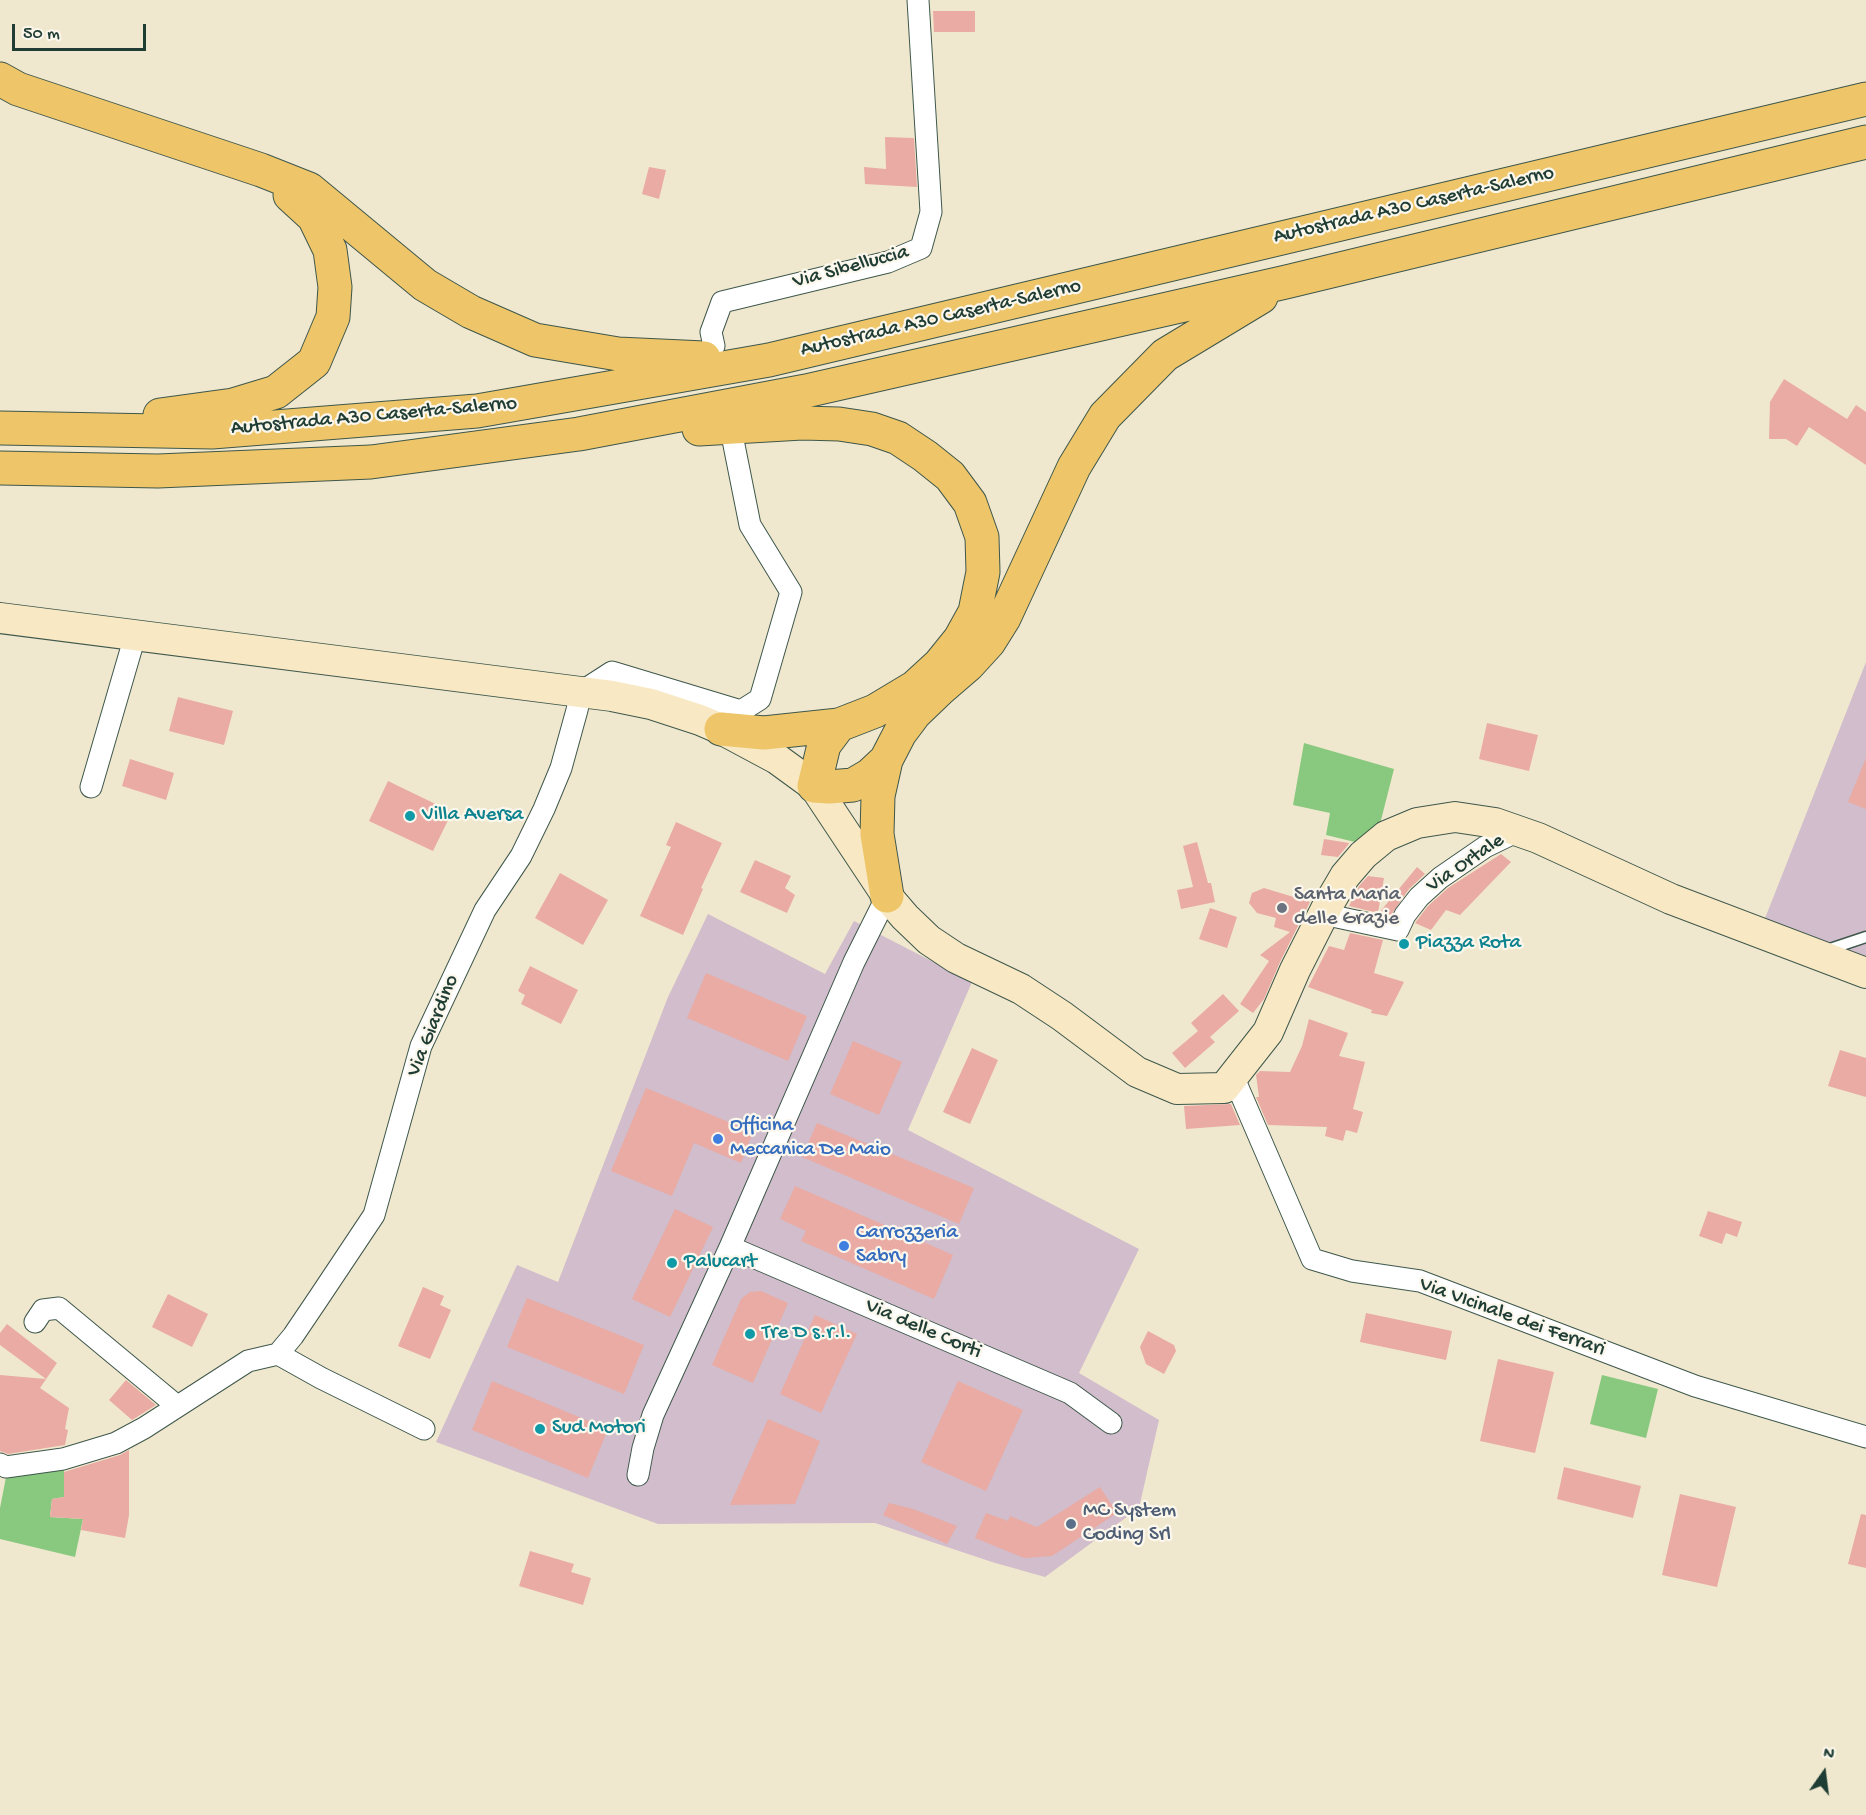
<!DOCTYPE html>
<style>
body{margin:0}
#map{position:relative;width:1866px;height:1815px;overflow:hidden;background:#f0e8ce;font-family:"Gochi Hand",sans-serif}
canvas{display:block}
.north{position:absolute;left:1794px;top:1743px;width:60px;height:60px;-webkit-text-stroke:4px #fbf7ec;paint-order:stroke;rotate:14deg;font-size:16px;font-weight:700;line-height:24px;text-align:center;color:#1f3d34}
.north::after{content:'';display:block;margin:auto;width:21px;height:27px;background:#1f3d34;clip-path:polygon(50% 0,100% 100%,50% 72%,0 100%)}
.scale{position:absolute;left:12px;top:24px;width:134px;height:27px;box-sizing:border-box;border:3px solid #1f3d34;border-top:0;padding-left:8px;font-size:18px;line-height:21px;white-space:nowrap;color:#1f3d34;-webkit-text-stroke:4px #fbf7ec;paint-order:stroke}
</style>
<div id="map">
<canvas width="1866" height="1815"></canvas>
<div class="north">N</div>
<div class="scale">50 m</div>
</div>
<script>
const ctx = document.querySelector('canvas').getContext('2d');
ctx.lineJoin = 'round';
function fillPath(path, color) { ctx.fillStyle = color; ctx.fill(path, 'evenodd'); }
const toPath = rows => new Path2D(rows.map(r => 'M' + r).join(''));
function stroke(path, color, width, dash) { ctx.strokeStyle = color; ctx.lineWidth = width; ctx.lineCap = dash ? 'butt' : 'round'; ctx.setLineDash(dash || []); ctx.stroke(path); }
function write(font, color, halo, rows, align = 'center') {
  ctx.font = font + ' "Gochi Hand",sans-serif'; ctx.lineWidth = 4.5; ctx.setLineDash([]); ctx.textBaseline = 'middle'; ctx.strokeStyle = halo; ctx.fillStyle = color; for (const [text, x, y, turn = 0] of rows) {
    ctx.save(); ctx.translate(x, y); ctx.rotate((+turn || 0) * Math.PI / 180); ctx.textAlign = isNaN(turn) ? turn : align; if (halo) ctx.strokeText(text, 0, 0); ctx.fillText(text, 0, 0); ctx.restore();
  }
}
fillPath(toPath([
 [1866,662,1866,962,1762,926],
 [708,914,825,974,854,921,972,982,908,1130,1139,1249,1079,1373,1159,1420,1139,1508,1045,1577,992,1562,875,1523,658,1524,436,1442,517,1265,558,1282,668,997]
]), '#d1bdcb');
fillPath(toPath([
 [1304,743,1394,769,1379,828,1359,843,1326,835,1330,813,1293,805],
 [1602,1375,1658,1389,1646,1438,1590,1424],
 [64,1465,64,1497,52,1499,50,1517,83,1519,75,1557,0,1539,0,1508,7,1472]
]), '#89c87f');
fillPath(toPath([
 [933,11,975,11,975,32,934,32],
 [885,137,914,138,917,187,865,184,864,167,886,169],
 [649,167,666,170,659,199,642,194],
 [1784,379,1847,419,1856,405,1866,412,1866,465,1809,427,1797,446,1786,439,1769,439,1770,402],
 [178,697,233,711,224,745,169,731],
 [1487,723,1538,735,1529,771,1479,759],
 [1866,758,1866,809,1848,802],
 [130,759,174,773,166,800,122,786],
 [388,781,452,812,433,851,369,821],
 [676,822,722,843,701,888,703,889,683,935,640,916,671,847,666,845],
 [1324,839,1349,843,1348,845,1338,857,1321,855],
 [1197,842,1208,883,1211,883,1215,902,1181,909,1177,890,1193,887,1183,846],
 [1501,854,1511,862,1460,915,1446,910,1431,930,1415,923,1428,906,1448,888],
 [755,860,791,876,785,888,795,895,787,913,740,892],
 [1417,867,1425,874,1409,889,1391,915,1379,913],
 [560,873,608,900,583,945,535,918],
 [1368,876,1384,878,1378,913,1349,906,1359,886],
 [1264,888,1310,902,1280,962,1264,999,1253,1013,1240,1004,1269,961,1260,955,1290,932,1274,927,1276,918,1257,913,1249,903,1252,893],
 [1210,908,1237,917,1227,948,1199,939],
 [1350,933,1383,940,1374,973,1404,982,1387,1016,1371,1013,1372,1010,1308,987,1329,946,1344,950],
 [530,966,578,990,561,1024,521,1004,525,995,518,991],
 [706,973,807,1016,788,1061,687,1018],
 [1223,994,1239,1011,1210,1037,1215,1042,1185,1068,1172,1053,1198,1031,1191,1023],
 [1309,1019,1348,1033,1339,1056,1365,1062,1353,1109,1363,1112,1357,1133,1346,1130,1343,1141,1325,1136,1327,1127,1268,1125,1256,1097,1259,1097,1256,1075,1260,1071,1290,1072,1302,1046],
 [853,1041,902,1062,879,1115,830,1094],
 [972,1048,998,1060,970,1124,943,1112],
 [1840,1050,1866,1058,1866,1097,1828,1086],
 [646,1088,753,1132,741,1163,694,1143,672,1196,611,1171],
 [1231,1104,1240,1125,1186,1129,1184,1106],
 [817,1123,974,1188,959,1224,802,1157],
 [795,1186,953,1255,934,1299,801,1241,806,1231,780,1219],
 [675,1209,713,1227,670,1317,632,1299],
 [1708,1211,1742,1222,1737,1237,1726,1233,1722,1244,1699,1236],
 [423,1287,444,1296,440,1305,451,1310,430,1359,398,1346],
 [761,1291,788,1303,753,1383,712,1365,741,1299,750,1292],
 [168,1294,208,1314,192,1347,152,1327],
 [527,1298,644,1345,624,1394,507,1347],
 [1366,1313,1452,1331,1446,1360,1360,1342],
 [815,1315,857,1334,821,1413,780,1394],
 [7,1324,57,1363,40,1388,69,1408,65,1429,68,1430,65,1445,8,1454,0,1451,0,1375,46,1379,0,1345,0,1333],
 [1148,1331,1174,1345,1176,1351,1164,1374,1146,1364,1140,1347],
 [1498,1359,1554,1372,1535,1453,1480,1441],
 [126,1380,156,1405,132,1420,109,1400],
 [492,1381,608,1429,588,1478,472,1430],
 [958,1381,1023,1410,986,1491,921,1462],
 [768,1419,820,1441,795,1504,730,1505],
 [129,1450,129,1515,125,1538,81,1530,83,1519,50,1517,52,1499,64,1497,64,1472,120,1455],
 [1564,1467,1641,1486,1633,1518,1557,1499],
 [1100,1487,1117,1513,1052,1556,1024,1558,975,1538,986,1513,1008,1521,1010,1516,1037,1527],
 [1680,1494,1736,1507,1717,1587,1662,1575],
 [889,1503,913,1509,957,1526,947,1544,883,1515],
 [1861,1514,1866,1515,1866,1568,1848,1564],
 [530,1551,574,1564,571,1572,591,1578,583,1605,519,1586]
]), '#e9aba4');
const lane = toPath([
 [1827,950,1866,937]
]);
const street = toPath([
 [714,346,711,332,722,302,888,262,921,248,931,212,918,0],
 [91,787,135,636],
 [1323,914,1398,930,1405,915,1419,897,1440,878,1485,847,1518,831],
 [1233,1076,1312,1259,1352,1271,1420,1281,1695,1386,1866,1437],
 [730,1247,1070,1393,1111,1423],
 [35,1322,43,1310,59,1308,177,1406],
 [278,1354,293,1336,320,1296,374,1215,421,1046,485,910,521,856,544,809,561,768,577,710,581,692,612,672,741,711,760,699,791,592,750,525,732,435],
 [0,1464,6,1467,63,1459,116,1443,144,1428,248,1361,278,1354,321,1378,424,1429],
 [638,1475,643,1448,653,1415,730,1247,854,962,887,896]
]);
const secondary = toPath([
 [0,618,612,696,651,704,700,720,721,729,777,759,814,786,887,896,905,917,929,940,956,958,1021,989,1062,1016,1137,1072,1177,1089,1224,1088,1268,1032,1295,970,1328,905,1345,876,1363,855,1386,836,1417,823,1455,817,1495,823,1538,838,1671,899,1866,973]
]);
const highway = toPath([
 [0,79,18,89,261,170,309,189,425,285,471,312,535,340,618,354,704,358],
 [160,415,233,405,276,392,314,362,333,317,335,287,330,250,314,217,290,195],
 [0,428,212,432,477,411,769,360,1866,99],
 [699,429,802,423,839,424,872,429,898,438,925,456,950,476,970,503,982,537,983,572,975,612,960,639,939,665,915,687,875,711,839,725,764,733,721,729],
 [0,468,158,471,371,462,579,434,806,391,1286,282,1866,142],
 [839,725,824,745,814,786,829,787,853,785,870,775,886,760],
 [887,896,877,834,878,796,886,760,900,733,915,713,939,690,968,665,989,642,1004,618,1074,467,1105,416,1165,355,1261,297]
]);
stroke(lane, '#3e574b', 13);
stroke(street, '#3e574b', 23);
stroke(secondary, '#3e574b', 32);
stroke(highway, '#3e574b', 35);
stroke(lane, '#fff', 10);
stroke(street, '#fff', 21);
stroke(secondary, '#f8e8c3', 30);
stroke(highway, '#eec569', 33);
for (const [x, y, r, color] of [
 [410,816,6,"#0f9aa8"],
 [1282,908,6,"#6b7280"],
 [1404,944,6,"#0f9aa8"],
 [718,1139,6,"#3f7fe0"],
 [844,1246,6,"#3f7fe0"],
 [672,1263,6,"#0f9aa8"],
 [750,1334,6,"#0f9aa8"],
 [540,1429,6,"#0f9aa8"],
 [1071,1524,6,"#5c6f8a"]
]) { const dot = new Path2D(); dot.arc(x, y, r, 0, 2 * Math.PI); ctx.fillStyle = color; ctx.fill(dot); stroke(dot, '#fbf7ec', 2); }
write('21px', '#1f3d34', '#fbf7ec', [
 ["Autostrada A30 Caserta-Salerno",1414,206,-13],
 ["Via Sibelluccia",851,268,-15],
 ["Autostrada A30 Caserta-Salerno",941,319,-13],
 ["Autostrada A30 Caserta-Salerno",374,417,-5],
 ["Via Ortale",1466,864,-34],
 ["Via Giardino",434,1026,-68],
 ["Via VIcinale dei Ferrari",1512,1318,20],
 ["Via delle Corti",923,1330,23]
]);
write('21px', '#0d838f', '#fbf7ec', [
 ["Villa Aversa",422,816],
 ["Piazza Rota",1416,944],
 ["Palucart",684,1263],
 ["Tre D s.r.l.",762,1334],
 ["Sud Motori",552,1429]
], 'left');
write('21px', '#5b616d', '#fbf7ec', [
 ["Santa Maria",1294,896],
 ["delle Grazie",1294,920]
], 'left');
write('21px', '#366cbe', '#fbf7ec', [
 ["Officina",730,1127],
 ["Meccanica De Maio",730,1151],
 ["Carrozzeria",856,1234],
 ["Sabry",856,1258]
], 'left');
write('21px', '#4e5e75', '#fbf7ec', [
 ["MC System",1083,1512],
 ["Coding Srl",1083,1536]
], 'left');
</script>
